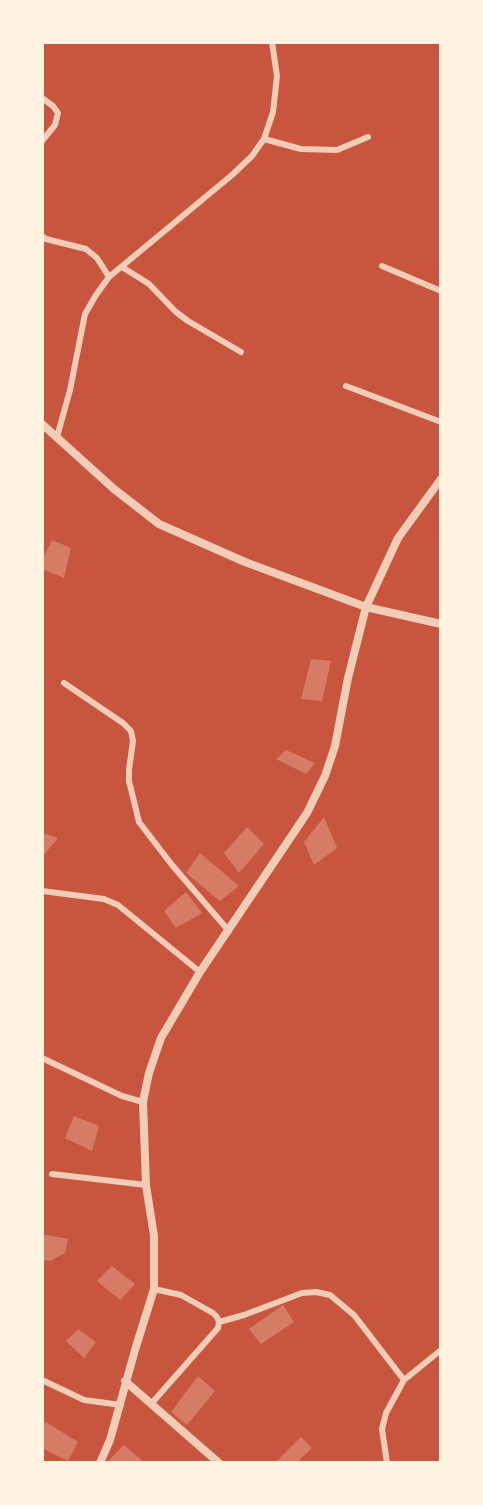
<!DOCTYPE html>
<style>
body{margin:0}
#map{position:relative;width:483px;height:1505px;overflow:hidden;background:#c8553d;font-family:"Work Sans",sans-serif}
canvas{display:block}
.frame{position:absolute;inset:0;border:44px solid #fff3e0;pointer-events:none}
</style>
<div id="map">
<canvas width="483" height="1505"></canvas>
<div class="frame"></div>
</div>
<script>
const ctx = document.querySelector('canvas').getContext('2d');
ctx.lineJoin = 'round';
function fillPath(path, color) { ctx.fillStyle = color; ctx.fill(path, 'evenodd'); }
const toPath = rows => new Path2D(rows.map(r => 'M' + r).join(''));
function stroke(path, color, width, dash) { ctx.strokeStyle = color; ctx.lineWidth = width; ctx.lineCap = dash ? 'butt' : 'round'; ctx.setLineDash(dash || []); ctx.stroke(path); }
fillPath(toPath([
 [52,540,71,548,64,578,42,569,42,560],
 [311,659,331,661,322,701,301,699],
 [286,750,315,763,306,774,276,759],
 [324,817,337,848,314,865,304,842],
 [247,827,264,844,239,873,224,853],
 [42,833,58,838,42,857],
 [200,853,239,886,220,901,186,873],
 [186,892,202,913,176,928,164,911],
 [74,1116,99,1126,92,1151,65,1138],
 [42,1234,68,1239,65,1253,50,1261,42,1260],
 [112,1266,135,1284,120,1300,97,1281],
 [283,1305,294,1322,261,1344,249,1329],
 [78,1329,96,1342,84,1358,66,1341],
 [198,1376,215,1391,187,1425,171,1412],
 [46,1422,78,1442,68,1461,42,1448,42,1427],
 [301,1437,312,1448,296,1463,275,1463],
 [124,1445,145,1463,113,1463,109,1460]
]), '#d67c66');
stroke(toPath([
 [42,98,53,106,58,113,55,125,42,141],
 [264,139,301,149,337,150,368,137],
 [42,236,46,239,86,249,97,258,109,277],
 [382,266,441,291],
 [122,267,149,284,176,312,188,321,241,352],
 [346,386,441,422],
 [57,437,70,390,85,314,96,295,109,277,232,175,252,156,264,139,273,112,277,76,272,42],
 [64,683,123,723,131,731,133,741,129,770,129,781,139,822,172,865,229,931],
 [42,891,104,899,118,905,200,972],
 [42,1058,122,1096,143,1102],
 [52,1174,146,1185],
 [219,1322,244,1315,302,1293,316,1292,330,1295,354,1315,404,1380],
 [42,1380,84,1400,121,1405],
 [151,1404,218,1328,219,1322,217,1317,213,1313,181,1295,154,1289],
 [387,1463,382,1429,386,1413,404,1380,441,1350]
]), '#f1ccb7', 6);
stroke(toPath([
 [42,424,114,489,159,524,245,562,366,607,441,624],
 [125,1381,219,1463],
 [100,1463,110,1440,135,1350,154,1289,154,1236,146,1185,143,1102,149,1073,161,1038,200,972,307,813,325,776,335,746,348,678,366,607,398,538,441,479]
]), '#f1ccb7', 8);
</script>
